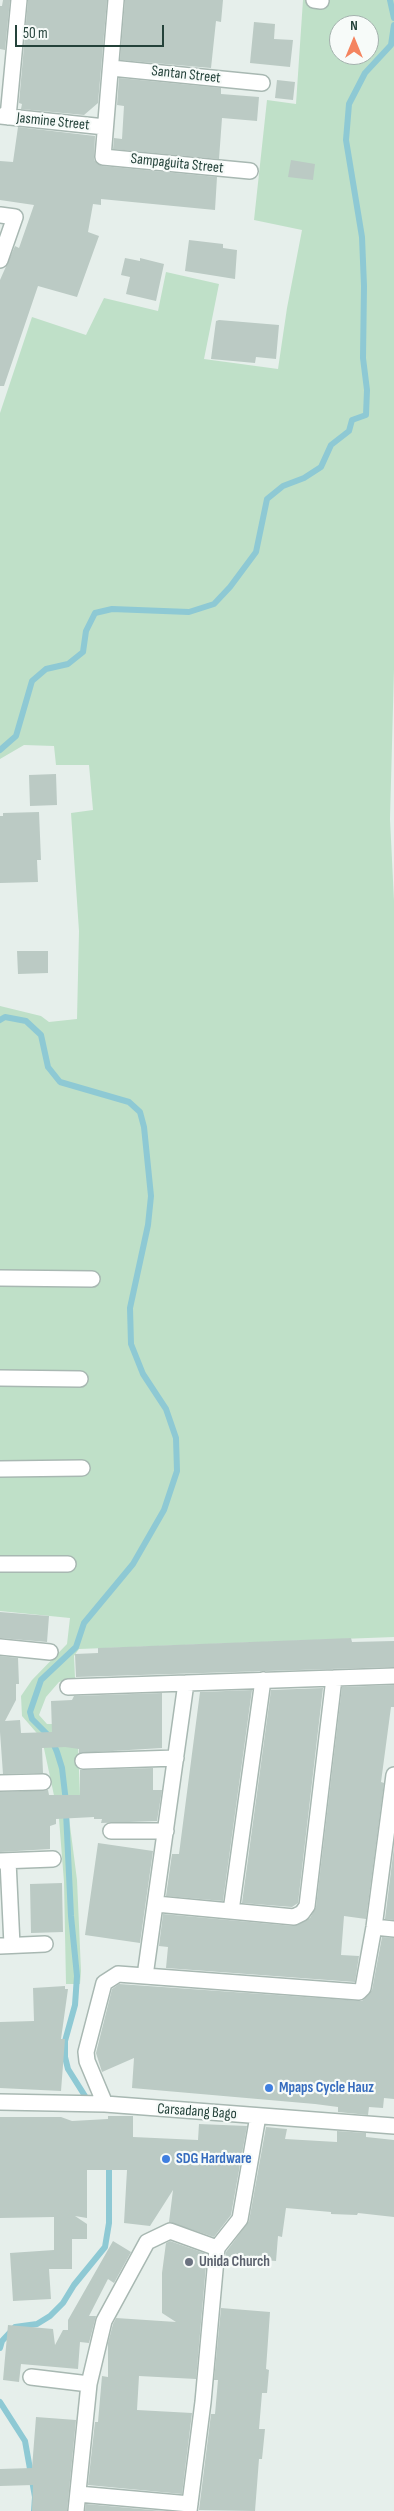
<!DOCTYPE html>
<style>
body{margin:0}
#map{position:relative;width:394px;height:2511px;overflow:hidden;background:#e6efeb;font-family:"Sofia Sans Condensed",sans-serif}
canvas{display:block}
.north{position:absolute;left:329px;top:15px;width:50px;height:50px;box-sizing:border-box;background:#f7fbf9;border:1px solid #a3b1ad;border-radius:50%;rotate:0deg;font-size:14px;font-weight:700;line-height:20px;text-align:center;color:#24423a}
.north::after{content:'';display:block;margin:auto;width:18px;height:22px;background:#f4845f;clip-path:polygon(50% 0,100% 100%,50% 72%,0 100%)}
.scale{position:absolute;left:15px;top:25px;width:149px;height:22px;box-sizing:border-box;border:2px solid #24423a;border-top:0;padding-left:6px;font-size:15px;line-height:18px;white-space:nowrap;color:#24423a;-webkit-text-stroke:4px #f7fbf9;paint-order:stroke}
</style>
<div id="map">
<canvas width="394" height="2511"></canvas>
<div class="north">N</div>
<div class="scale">50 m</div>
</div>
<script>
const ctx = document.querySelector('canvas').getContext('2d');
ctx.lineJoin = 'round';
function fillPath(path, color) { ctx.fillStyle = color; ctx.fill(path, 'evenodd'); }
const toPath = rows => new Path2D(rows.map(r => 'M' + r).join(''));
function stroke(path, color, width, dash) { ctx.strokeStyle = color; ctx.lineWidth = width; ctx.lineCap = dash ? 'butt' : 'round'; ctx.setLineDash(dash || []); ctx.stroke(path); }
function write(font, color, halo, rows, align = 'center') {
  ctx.font = font + ' "Sofia Sans Condensed",sans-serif'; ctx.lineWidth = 4.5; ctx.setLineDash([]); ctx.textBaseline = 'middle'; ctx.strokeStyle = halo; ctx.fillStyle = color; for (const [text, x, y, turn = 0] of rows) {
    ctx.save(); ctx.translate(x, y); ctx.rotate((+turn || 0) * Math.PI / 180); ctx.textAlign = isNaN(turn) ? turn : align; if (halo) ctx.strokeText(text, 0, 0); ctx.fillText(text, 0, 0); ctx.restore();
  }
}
fillPath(toPath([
 [303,0,394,0,394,669,390,819,394,901,394,1637,79,1649,74,1656,75,1678,59,1682,46,1697,39,1715,47,1724,63,1724,78,1746,80,1795,69,1818,77,1880,81,1971,80,1984,66,1984,64,1882,59,1819,42,1739,22,1716,21,1696,32,1680,67,1644,70,1618,0,1611,0,1006,41,1016,49,1022,77,1019,79,931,71,813,93,810,89,765,56,765,54,746,24,745,0,759,0,413,32,317,86,335,104,298,158,311,166,272,219,284,204,359,278,369,287,308,302,230,254,220,267,100,296,104],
 [339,25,369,25,369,55,339,55]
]), '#bfe0c8');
stroke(toPath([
 [390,0,394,18],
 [0,750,16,736,32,681,46,669,68,664,83,652,86,631,95,613,112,609,189,612,214,604,230,587,256,552,267,499,283,486,304,478,321,467,331,445,349,431,352,420,366,415,367,390,363,358,364,286,362,237,346,140,349,104,365,73,391,45,394,25],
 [0,1020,5,1017,26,1021,41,1035,48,1067,60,1082,129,1102,140,1112,144,1127,151,1196,148,1225,130,1308,131,1344,143,1374,166,1409,176,1438,177,1471,164,1510,133,1564,84,1623,76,1647,41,1680,30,1712,32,1719,51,1738,57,1752,62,1768,66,1802],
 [66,1812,71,1916,77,1976,75,2005,65,2041,65,2057,68,2069,85,2096],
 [0,2348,2,2341,15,2327,37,2324,50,2316,63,2303,74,2285,105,2247,109,2223,109,2164],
 [0,2402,25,2441,35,2497,34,2511]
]), '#8ec9d4', 6);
fillPath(toPath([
 [3,0,10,0,5,50,0,49,0,6,2,6],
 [28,0,107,0,98,103,84,115,21,109,22,104,19,103],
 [125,0,223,0,221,22,216,21,211,68,120,60],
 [254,22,275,24,274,39,293,40,290,67,250,63],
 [119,78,221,88,221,94,259,97,257,121,222,118,219,159,113,149,114,138,122,139,124,106,117,105],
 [277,80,295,82,293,100,275,98],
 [18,127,95,136,94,160,102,166,217,177,215,210,101,199,101,205,93,204,88,232,99,236,77,297,38,286,4,386,0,386,0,280,15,246,19,248,34,205,0,200,0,161,13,162],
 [291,160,315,164,313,180,288,177],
 [189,240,223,244,223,248,237,250,235,279,185,271],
 [125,258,140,261,140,258,164,264,156,301,126,294,130,277,121,275],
 [219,320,279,325,276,359,256,357,255,363,211,359,216,321],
 [56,774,57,805,30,806,29,775],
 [39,812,41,860,37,860,38,882,0,883,0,816,3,816,3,813],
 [17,951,48,951,48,973,18,974],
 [0,1612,49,1616,47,1642,0,1638],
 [351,1638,352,1642,394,1641,394,1667,76,1677,75,1654,98,1653,98,1648],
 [0,1656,18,1658,19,1684,16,1684,16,1700,5,1721,20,1720,21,1733,52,1732,51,1701,72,1700,74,1696,162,1693,162,1748,79,1753,79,1749,65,1747,42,1748,43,1773,3,1774,0,1732],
 [394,1685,394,1707,391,1707,381,1782,384,1783,366,1919,344,1916,341,1955,359,1956,355,1982,166,1968,168,1947,159,1946,163,1914,293,1926,310,1918,316,1907,342,1687],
 [323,1688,298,1903,292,1907,242,1903,271,1690],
 [252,1690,223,1901,166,1896,172,1854,179,1854,200,1692],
 [153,1768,153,1790,162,1790,157,1821,101,1823,102,1819,94,1819,94,1817,56,1819,56,1824,50,1826,50,1849,0,1852,0,1792,48,1790,49,1795,80,1795,80,1770],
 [98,1843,153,1851,140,1943,85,1935],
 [394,1847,394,1920,385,1919],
 [62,1883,63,1932,31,1933,30,1884],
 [382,1937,394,1938,394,2099,384,2098,383,2108,369,2107,368,2115,338,2112,338,2107,315,2104,132,2088,134,2058,102,2072,96,2053,112,1989,119,1984,362,2001,372,1990],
 [65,1986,65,1989,68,1989,61,2039,65,2039,61,2091,0,2088,0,2022,34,2021,33,1988],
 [108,2116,133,2116,133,2137,198,2140,199,2124,247,2126,231,2215,214,2237,169,2222,173,2190,150,2226,124,2223,127,2170,87,2170,87,2218,75,2216,87,2224,87,2239,72,2239,72,2269,49,2269,51,2299,13,2301,10,2253,54,2250,54,2217,0,2218,0,2117,61,2117,72,2121,108,2119],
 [266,2127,287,2129,285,2139,337,2142,337,2131,366,2133,366,2137,394,2140,394,2217,358,2213,357,2215,331,2214,331,2212,286,2208,282,2237,278,2236,276,2261,226,2257,226,2252,249,2221],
 [113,2241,131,2252,114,2283,108,2279,89,2316,96,2316,89,2343,80,2342,78,2369,21,2364,19,2382,3,2380,8,2325,53,2329,55,2345,63,2330,68,2330,68,2320],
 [170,2241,207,2254,196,2379,139,2376,137,2410,192,2413,182,2494,88,2485,95,2422,98,2422,102,2376,108,2377,108,2343,113,2324,116,2318,176,2322,162,2313,162,2273,166,2243],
 [221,2308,270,2312,266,2369,269,2370,267,2393,262,2393,259,2429,265,2429,262,2459,259,2459,255,2511,199,2510,211,2414,215,2414,218,2380,214,2380],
 [36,2417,76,2420,67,2511,32,2511,33,2485,0,2486,0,2469,32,2468],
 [86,2504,163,2511,85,2511]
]), '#bbcac4');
const minor = toPath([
 [116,0,103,157,250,171],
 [314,0,321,1],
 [111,68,262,83],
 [0,116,105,127],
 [8,117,19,0],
 [0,215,15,217,0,260],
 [0,1278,92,1279],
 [0,1378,80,1379],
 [0,1469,82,1468],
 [0,1564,68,1564],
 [0,1647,50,1652],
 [68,1687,394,1676],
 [83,1761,176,1758],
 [0,1783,43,1782],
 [111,1831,166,1831],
 [0,1861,53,1859],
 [8,1861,12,1945],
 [156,1904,294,1917,302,1913,307,1906,334,1678],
 [231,1911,263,1680],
 [374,1927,394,1929],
 [0,1946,45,1944],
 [145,1976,186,1683],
 [0,2102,105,2104,394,2126],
 [105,2104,87,2061,86,2052,104,1983,118,1974,359,1992,363,1988,374,1927,394,1775],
 [31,2377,89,2384],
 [78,2494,190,2504],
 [76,2511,89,2384,104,2321,147,2242,170,2231,217,2248],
 [189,2511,203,2402,217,2248,240,2219,258,2116]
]);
stroke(minor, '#a8b8b2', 18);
stroke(minor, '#fff', 15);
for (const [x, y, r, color] of [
 [269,2088,5,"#3f7fe0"],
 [166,2159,5,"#3f7fe0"],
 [189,2262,5,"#6b7280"]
]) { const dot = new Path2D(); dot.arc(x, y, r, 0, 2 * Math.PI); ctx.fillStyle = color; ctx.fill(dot); stroke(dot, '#f7fbf9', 2); }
write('15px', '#24423a', '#f7fbf9', [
 ["Santan Street",186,75,6],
 ["Jasmine Street",53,122,6],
 ["Sampaguita Street",177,164,6],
 ["Carsadang Bago",197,2112,4]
]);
write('bold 15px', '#366cbe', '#f7fbf9', [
 ["Mpaps Cycle Hauz",279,2088],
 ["SDG Hardware",176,2159]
], 'left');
write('bold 15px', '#5b616d', '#f7fbf9', [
 ["Unida Church",199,2262]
], 'left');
</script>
